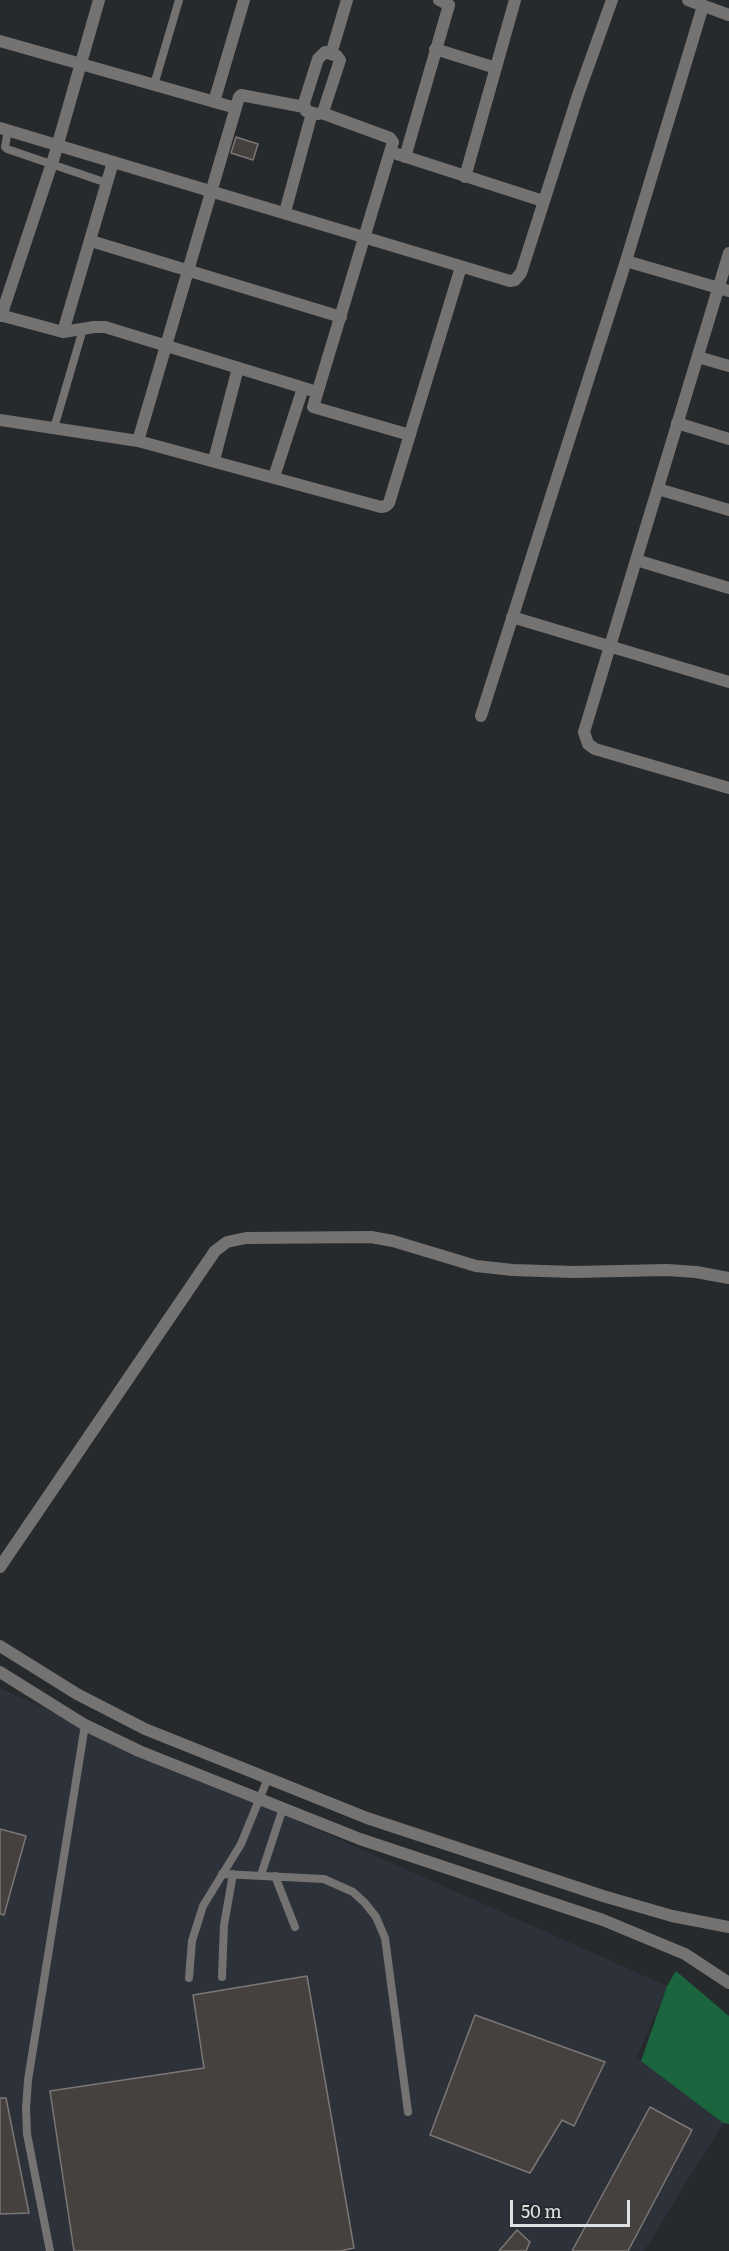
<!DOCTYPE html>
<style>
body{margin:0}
#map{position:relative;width:729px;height:2251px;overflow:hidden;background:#272a2d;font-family:Literata,serif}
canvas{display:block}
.scale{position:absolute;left:510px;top:2200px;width:120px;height:27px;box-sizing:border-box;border:3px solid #dfe1e3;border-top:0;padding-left:8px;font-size:18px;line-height:21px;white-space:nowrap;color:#dfe1e3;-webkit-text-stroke:4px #272a2d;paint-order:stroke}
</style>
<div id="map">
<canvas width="729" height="2251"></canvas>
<div class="scale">50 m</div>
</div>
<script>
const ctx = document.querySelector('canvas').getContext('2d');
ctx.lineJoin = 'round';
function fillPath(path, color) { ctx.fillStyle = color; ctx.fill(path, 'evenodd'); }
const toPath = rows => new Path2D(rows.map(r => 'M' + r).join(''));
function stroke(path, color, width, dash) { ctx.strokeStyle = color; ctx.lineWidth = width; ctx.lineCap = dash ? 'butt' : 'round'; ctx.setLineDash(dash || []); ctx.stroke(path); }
fillPath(toPath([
 [0,1688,667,1986,637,2057,723,2123,644,2251,0,2251]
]), '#2c313a');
fillPath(toPath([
 [676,1971,729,2016,729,2124,723,2123,641,2061,667,1986]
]), '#1a643e');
const building = toPath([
 [236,137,258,144,253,160,231,153,236,137],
 [0,1829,26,1836,4,1915,0,1914,0,1829],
 [307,1976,354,2248,340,2251,74,2251,50,2091,204,2068,193,1995,307,1976],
 [475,2015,605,2062,574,2126,562,2120,530,2173,430,2135,475,2015],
 [0,2098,6,2098,29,2213,0,2214,0,2098],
 [650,2107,692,2130,628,2251,572,2251,650,2107],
 [517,2230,530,2242,526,2251,499,2251,517,2230]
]);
fillPath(building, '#45413e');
stroke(building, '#7c7774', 1.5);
stroke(toPath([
 [154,85,179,0],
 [8,130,5,147,7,149,107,183],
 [54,428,83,329],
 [222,1874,324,1879,353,1892,365,1903,376,1917,385,1938,408,2112],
 [261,1875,283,1808],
 [275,1876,295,1927],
 [222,1977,224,1925,233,1874],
 [189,1978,192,1941,203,1906,241,1844,268,1778],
 [50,2251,27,2134,26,2108,28,2080,85,1725]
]), '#757272', 8);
stroke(toPath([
 [688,0,729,15],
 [0,41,236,108],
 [435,49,496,68],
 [325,52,337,56,340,60,324,109,322,113,318,114,306,111,304,103,318,59,325,52],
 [331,54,347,0],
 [214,102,244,0],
 [322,113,390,138,393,142,313,407,410,435],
 [0,128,510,281,515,280,521,273,578,95,612,0],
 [397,154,543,201],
 [405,157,449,5,439,0],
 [465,177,515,0],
 [285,212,312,113],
 [91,241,341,317],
 [729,253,584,732,588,744,595,749,729,788],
 [626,261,729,291],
 [0,315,63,332,94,327,105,327,317,392],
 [1,316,55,154,99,0],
 [63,332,113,162],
 [698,357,729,366],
 [0,420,138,441,381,507,386,506,389,503,461,267],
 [677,423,729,439],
 [138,441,239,97,241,95,304,107],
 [214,460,238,368],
 [274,477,303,388],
 [658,489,729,510],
 [636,560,729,588],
 [512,617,729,682],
 [481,716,626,261,703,6],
 [0,1567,215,1251,227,1242,246,1238,371,1237,393,1241,476,1266,513,1270,574,1272,667,1270,696,1272,729,1278]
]), '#757272', 12);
stroke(toPath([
 [0,1646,77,1694,145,1729,367,1818,603,1896,672,1916,729,1927],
 [0,1672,85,1725,139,1751,360,1839,603,1920,685,1954,729,1983]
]), '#757272', 12);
</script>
